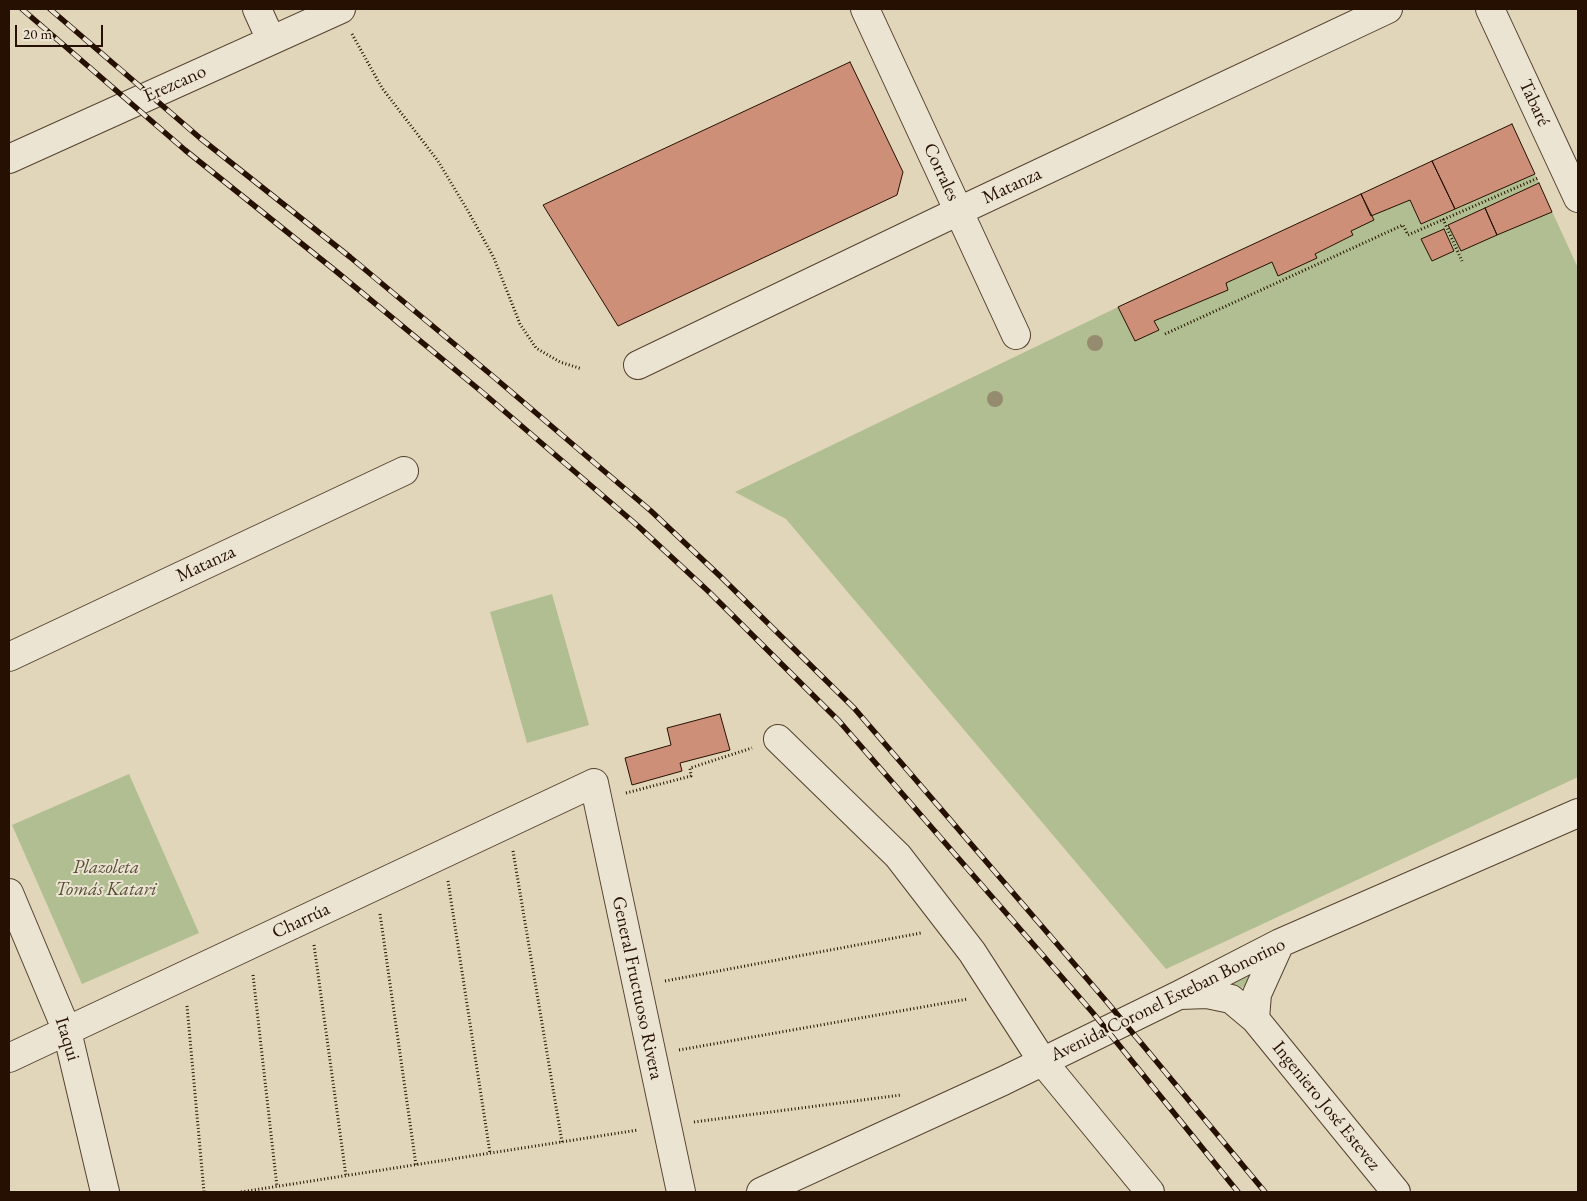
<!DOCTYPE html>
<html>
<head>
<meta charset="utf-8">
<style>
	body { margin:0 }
	#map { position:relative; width:1587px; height:1201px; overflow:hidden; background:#e1d6b9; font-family:"EB Garamond",serif }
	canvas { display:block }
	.frame { position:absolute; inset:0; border:10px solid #251001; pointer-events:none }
	.scale { position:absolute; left:15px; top:25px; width:88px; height:22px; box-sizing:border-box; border:2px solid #251001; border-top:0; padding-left:6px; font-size:15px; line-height:18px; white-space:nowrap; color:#251001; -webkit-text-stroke:4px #ece4d2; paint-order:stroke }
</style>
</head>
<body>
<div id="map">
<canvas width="1587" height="1201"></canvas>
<div class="frame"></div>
<div class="scale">20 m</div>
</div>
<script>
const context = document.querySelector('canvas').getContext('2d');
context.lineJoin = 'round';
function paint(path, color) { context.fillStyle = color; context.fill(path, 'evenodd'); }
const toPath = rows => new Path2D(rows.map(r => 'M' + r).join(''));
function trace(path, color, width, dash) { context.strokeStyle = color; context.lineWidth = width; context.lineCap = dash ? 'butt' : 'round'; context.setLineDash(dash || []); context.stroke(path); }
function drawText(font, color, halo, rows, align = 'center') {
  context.font = font + ' "EB Garamond",serif'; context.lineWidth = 4; context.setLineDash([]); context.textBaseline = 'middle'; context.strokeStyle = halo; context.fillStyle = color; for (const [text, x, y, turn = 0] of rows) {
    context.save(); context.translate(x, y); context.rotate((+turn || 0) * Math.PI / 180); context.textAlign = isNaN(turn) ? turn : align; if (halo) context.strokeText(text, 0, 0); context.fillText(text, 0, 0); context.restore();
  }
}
const green = toPath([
	[1512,124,1578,268,1578,777,1166,969,786,519,735,492,1118,307],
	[552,594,589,725,527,743,490,612],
	[129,774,199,933,82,984,12,825],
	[1258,963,1254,981,1239,989,1231,985,1219,984]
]);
const building = toPath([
	[850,62,903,172,897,195,618,326,543,205,850,62],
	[1512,124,1535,174,1455,209,1432,161,1512,124],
	[1432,161,1455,209,1421,224,1410,200,1371,216,1361,194,1432,161],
	[1539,183,1552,212,1497,235,1485,208,1539,183],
	[1361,194,1374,220,1351,231,1353,235,1315,254,1317,258,1278,276,1272,262,1226,283,1228,290,1154,321,1159,330,1135,341,1118,307,1361,194],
	[1485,208,1497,235,1461,251,1448,225,1485,208],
	[1444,229,1454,251,1432,261,1421,239,1444,229],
	[720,714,730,750,680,763,682,771,632,785,625,758,671,745,667,728,720,714]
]);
const path = toPath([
	[352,34,382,88,438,161,468,211,494,258,520,324,536,348,560,362,582,369],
	[1443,219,1462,261],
	[1165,334,1403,225,1408,235,1538,178],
	[626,793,691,776,690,768,752,748],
	[513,851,562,1142],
	[448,881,490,1153],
	[380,914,416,1165],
	[314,945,346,1176],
	[253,975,277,1187],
	[665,981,921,933],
	[187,1006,204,1192],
	[679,1050,968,999],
	[694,1122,901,1095],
	[241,1192,638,1130]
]);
const minor = toPath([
	[257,9,271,40],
	[865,9,1016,335],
	[1490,9,1578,198],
	[9,159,341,9],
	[638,365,959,211,1388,9],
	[9,657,404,471],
	[778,739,898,856,972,952,1043,1062,1150,1192],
	[9,893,67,1031,105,1192],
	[1180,995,1207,994,1231,999,1255,1019,1396,1192],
	[1255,1019,1257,994,1280,943],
	[9,1058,594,783,681,1192],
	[761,1192,1003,1081,1179,995,1280,943,1578,813]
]);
const rail = toPath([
	[22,9,185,150,337,272,482,392,638,526,708,591,839,721,1093,1013,1238,1192],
	[50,9,200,138,350,257,495,378,651,511,721,577,854,708,1107,1002,1265,1192]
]);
const trees = [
	[1095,343],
	[995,399]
];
const streetNames = [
	["Erezcano",175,84,-24],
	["Tabaré",1534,103,65],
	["Corrales",941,172,65],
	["Matanza",1012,186,-25],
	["Matanza",206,564,-25],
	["Charrúa",301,921,-25],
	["General Fructuoso Rivera",637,988,78],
	["Avenida Coronel Esteban Bonorino",1168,1000,-26],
	["Itaqui",67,1039,73],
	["Ingeniero José Estevez",1326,1106,51]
];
const parkNames = [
	["Plazoleta",106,868],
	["Tomás Katari",106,890]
];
paint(green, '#b1be91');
paint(building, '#ce8f79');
trace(building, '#251001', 1);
trace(minor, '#54422f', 30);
trace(path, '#251001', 3, [1, 2.5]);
trace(minor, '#ece4d2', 28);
trace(rail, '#251001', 5.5);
trace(rail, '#ece4d2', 4, [11]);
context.fillStyle = '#958b6f';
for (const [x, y] of trees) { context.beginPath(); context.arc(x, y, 8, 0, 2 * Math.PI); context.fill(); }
drawText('19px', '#251001', '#ece4d2', streetNames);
drawText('italic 19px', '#564d33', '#ece4d2', parkNames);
</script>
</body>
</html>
